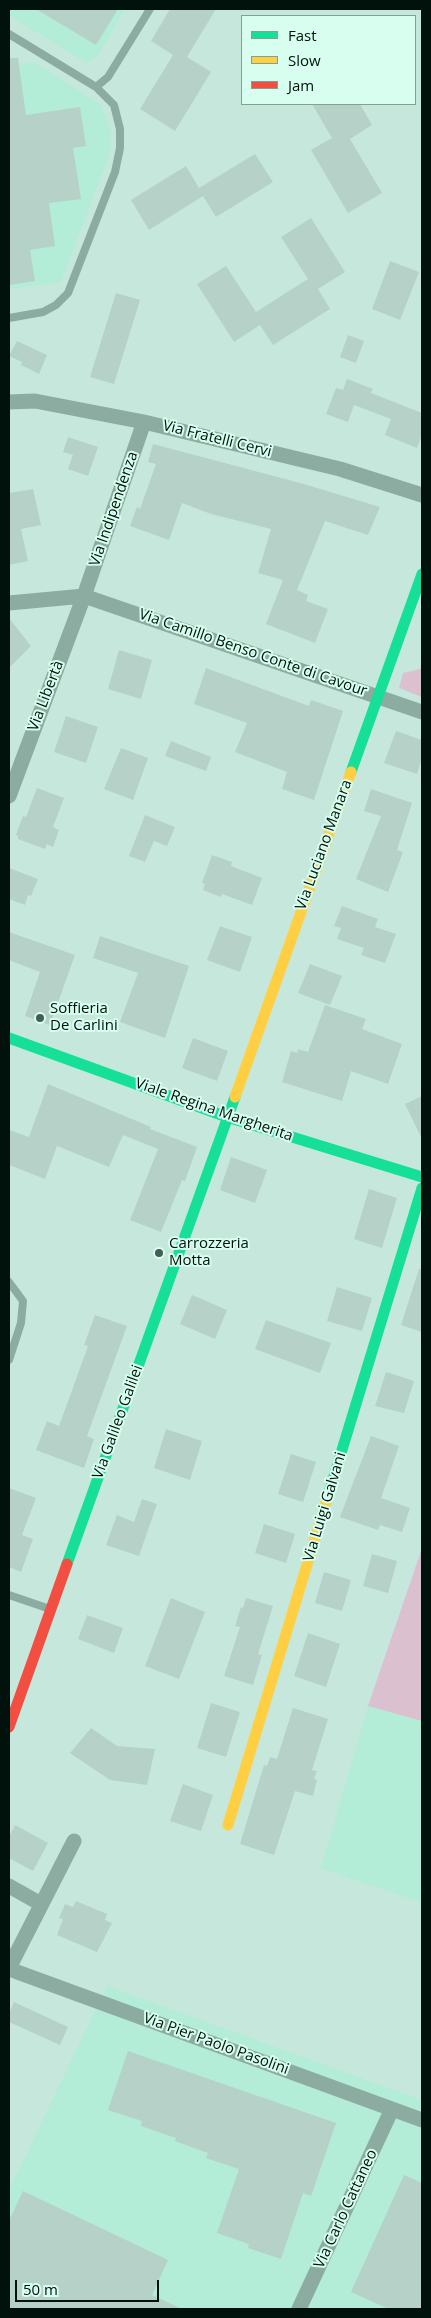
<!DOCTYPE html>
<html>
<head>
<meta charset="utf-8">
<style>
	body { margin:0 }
	#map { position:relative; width:431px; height:2318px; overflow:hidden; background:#c6e8dc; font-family:"Open Sans",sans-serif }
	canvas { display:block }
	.frame { position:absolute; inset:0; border:10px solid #00120b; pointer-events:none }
	.legend { position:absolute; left:241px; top:15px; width:175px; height:90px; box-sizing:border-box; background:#d8feef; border:1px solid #82a094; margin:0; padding:6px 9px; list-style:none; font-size:15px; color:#00120b }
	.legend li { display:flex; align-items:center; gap:10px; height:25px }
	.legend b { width:25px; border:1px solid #82a094 }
	.scale { position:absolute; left:15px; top:2280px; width:144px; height:22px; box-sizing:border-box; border:2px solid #00120b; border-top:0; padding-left:6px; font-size:15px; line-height:18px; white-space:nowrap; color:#00120b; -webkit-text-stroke:4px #d8feef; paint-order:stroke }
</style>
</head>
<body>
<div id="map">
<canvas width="431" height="2318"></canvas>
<div class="frame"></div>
<ul class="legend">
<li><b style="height:6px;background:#16e098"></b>Fast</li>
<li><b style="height:6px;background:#ffcf43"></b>Slow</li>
<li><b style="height:6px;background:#f24e42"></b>Jam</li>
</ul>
<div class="scale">50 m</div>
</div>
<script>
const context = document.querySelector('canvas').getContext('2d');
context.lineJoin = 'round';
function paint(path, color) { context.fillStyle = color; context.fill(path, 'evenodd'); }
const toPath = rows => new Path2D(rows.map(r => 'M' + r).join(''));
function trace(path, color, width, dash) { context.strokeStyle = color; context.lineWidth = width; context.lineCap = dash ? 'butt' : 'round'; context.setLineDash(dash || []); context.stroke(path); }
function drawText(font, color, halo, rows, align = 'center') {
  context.font = font + ' "Open Sans",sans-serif'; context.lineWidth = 4; context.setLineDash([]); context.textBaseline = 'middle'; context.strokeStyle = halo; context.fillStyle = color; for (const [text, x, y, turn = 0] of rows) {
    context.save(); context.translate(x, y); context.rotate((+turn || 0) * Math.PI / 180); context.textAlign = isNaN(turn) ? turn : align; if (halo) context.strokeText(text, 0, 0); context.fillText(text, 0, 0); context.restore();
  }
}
const built = toPath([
	[9,9,125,9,97,57,86,63,9,15],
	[34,62,101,105,111,131,110,153,61,282,9,289,9,66],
	[368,1706,422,1721,422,1903,321,1868],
	[107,1986,422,2100,422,2309,9,2309,9,2190]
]);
const green = toPath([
	[422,664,422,697,399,688,403,673,420,669],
	[422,1548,422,1721,368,1706]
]);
const building = toPath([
	[36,9,118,9,96,45],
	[170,9,216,9,187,57,211,72,175,131,140,109,173,55,151,41],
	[9,58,18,58,26,115,80,107,86,146,73,148,81,199,49,203,55,246,30,250,35,281,9,285],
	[312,104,360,104,372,125,350,139,382,193,348,213,311,150,332,138],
	[255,154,273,182,216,217,203,196,149,230,131,200,186,166,199,188],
	[311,218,345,272,318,289,330,309,273,345,260,325,234,342,197,284,226,266,256,312,308,279,281,237],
	[390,261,419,272,400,320,372,309],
	[116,293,140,300,114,384,90,377],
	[348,335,364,341,356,363,340,357],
	[17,341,47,355,39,374,21,365,22,362,9,356],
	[347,379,373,389,371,393,422,413,422,435,417,448,385,435,391,419,354,405,348,422,326,414,336,388,343,390],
	[68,437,98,447,88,476,68,469,73,455,63,452],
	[153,444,304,484,380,507,368,535,325,521,297,590,308,595,306,601,328,609,315,643,266,624,283,580,258,573,271,529,211,514,182,503,169,540,130,526,137,507,140,509,156,464,148,462],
	[33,489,41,525,21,529,28,561,9,565,9,493],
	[9,618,31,646,9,668],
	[119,650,152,660,141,699,108,689],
	[206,668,309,706,311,700,343,711,314,800,282,789,287,772,235,752,247,723,194,704],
	[66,716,98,727,86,763,54,752],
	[396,731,422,740,422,758,417,774,384,763],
	[171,741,211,757,206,771,165,756],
	[121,748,148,758,133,800,104,789],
	[37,788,64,798,53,827,59,830,53,847,47,844,45,849,18,839,18,836,16,835,23,816,26,817],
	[371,789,412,803,397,850,403,852,388,892,356,879,381,816,364,811],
	[145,815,175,827,167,846,154,841,145,862,129,856],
	[212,855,232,862,231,866,262,878,252,905,222,894,221,897,203,890,205,884,202,883],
	[9,868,38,879,31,896,28,895,25,905,9,899],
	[342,906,378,919,375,927,396,934,385,963,361,955,364,948,337,939,341,928,334,926],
	[220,926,252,937,240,972,207,960],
	[9,932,75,955,50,1025,25,1016,40,972,9,960],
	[100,936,189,966,165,1038,120,1022,138,973,93,958],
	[310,964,342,976,330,1005,298,993],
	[325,1005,366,1019,362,1029,402,1044,388,1084,351,1071,342,1101,282,1082,291,1051,297,1053,298,1049,308,1052],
	[193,1038,228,1051,217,1081,182,1068],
	[48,1084,151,1127,150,1129,197,1147,185,1181,182,1180,161,1232,130,1220,158,1149,123,1135,109,1167,57,1146,45,1179,9,1165,9,1130,29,1137],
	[422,1096,422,1139,405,1104],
	[231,1157,267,1170,255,1203,220,1190],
	[369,1189,397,1198,382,1248,354,1239],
	[419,1269,422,1269,422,1332,401,1325],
	[337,1287,372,1298,362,1331,327,1321],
	[192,1295,227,1310,215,1339,180,1324],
	[95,1315,127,1326,87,1436,94,1439,84,1468,36,1450,47,1421,59,1426,88,1346,84,1345],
	[266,1320,331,1343,320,1373,255,1349],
	[386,1372,414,1381,404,1413,375,1406],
	[166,1429,202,1441,190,1480,154,1468],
	[371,1436,399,1446,381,1498,410,1508,402,1532,380,1525,378,1530,340,1517],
	[291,1454,316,1462,303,1502,278,1494],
	[9,1488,36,1498,22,1535,33,1539,21,1572,9,1567],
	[142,1499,157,1504,139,1556,106,1545,117,1515,134,1522],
	[264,1524,295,1534,286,1563,255,1553],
	[372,1554,397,1561,388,1593,363,1586],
	[324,1572,351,1580,342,1611,315,1603],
	[171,1598,205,1612,179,1679,145,1666],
	[246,1598,273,1606,258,1654,262,1655,253,1685,224,1676,240,1627,235,1626,241,1607,243,1608],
	[87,1615,123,1628,114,1653,78,1639],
	[308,1633,340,1644,326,1687,294,1676],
	[211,1703,240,1712,226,1757,197,1748],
	[293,1708,328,1719,312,1770,317,1771,314,1779,317,1780,313,1796,295,1791,274,1855,240,1844,264,1765,267,1766,270,1757,277,1759],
	[91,1728,117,1746,155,1749,147,1785,110,1780,70,1753],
	[183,1784,213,1795,201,1831,170,1821],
	[15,1825,48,1843,33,1871,9,1858,9,1837],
	[76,1901,107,1914,105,1920,112,1923,97,1952,57,1935,63,1919,59,1918,65,1904,73,1907],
	[14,2002,68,2027,60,2045,9,2022,9,2014],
	[128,2051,336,2123,311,2196,303,2193,281,2259,248,2248,249,2244,217,2233,239,2169,206,2158,208,2153,175,2141,176,2138,141,2126,142,2121,108,2110],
	[404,2175,422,2183,422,2309,389,2309,351,2292],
	[23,2191,168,2260,152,2295,182,2309,9,2309,9,2221]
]);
const lane = toPath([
	[9,34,96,87,114,105,120,129,120,148,115,172,68,293,56,305,43,312,9,318],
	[96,87,108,77,150,9],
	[9,1282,23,1301,21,1323,9,1360],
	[9,1595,50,1609]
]);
const street = toPath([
	[9,402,35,401,144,422,340,469,422,495],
	[9,603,84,596,422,712],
	[9,796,84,596,144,422],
	[9,1886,41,1904],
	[9,1968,74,1841],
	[9,1969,422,2120],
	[299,2309,392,2109]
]);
const fast = toPath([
	[351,772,422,574],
	[9,1038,227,1117,422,1177],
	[327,1499,422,1188],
	[67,1564,235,1097]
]);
const slow = toPath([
	[235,1097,351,772],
	[228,1825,327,1499]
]);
const jam = toPath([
	[9,1727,67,1564]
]);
const markers = [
	[40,1018,5,"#455d54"],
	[159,1253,5,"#455d54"]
];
const streetNames = [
	["Via Fratelli Cervi",217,439,14],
	["Via Indipendenza",114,509,-71],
	["Via Camillo Benso Conte di Cavour",253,653,19],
	["Via Libertà",46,696,-69],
	["Via Luciano Manara",324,845,-70],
	["Viale Regina Margherita",214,1110,19],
	["Via Galileo Galilei",118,1422,-70],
	["Via Luigi Galvani",325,1507,-73],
	["Via Pier Paolo Pasolini",216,2044,20],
	["Via Carlo Cattaneo",346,2209,-65]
];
const poiNames = [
	["Soffieria",50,1009],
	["De Carlini",50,1026],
	["Carrozzeria",169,1244],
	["Motta",169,1261]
];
paint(built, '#b3ecd7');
paint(green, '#dbc0cf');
paint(building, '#b6d1c8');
trace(lane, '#8caca2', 8);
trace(street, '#8caca2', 15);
trace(fast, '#16e098', 11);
trace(slow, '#ffcf43', 11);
trace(jam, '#f24e42', 11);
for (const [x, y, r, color] of markers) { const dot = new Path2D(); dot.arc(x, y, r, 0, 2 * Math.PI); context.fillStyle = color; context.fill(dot); trace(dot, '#d8feef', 2); }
drawText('15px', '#00120b', '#d8feef', streetNames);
drawText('15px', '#00120b', '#d8feef', poiNames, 'left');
</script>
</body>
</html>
